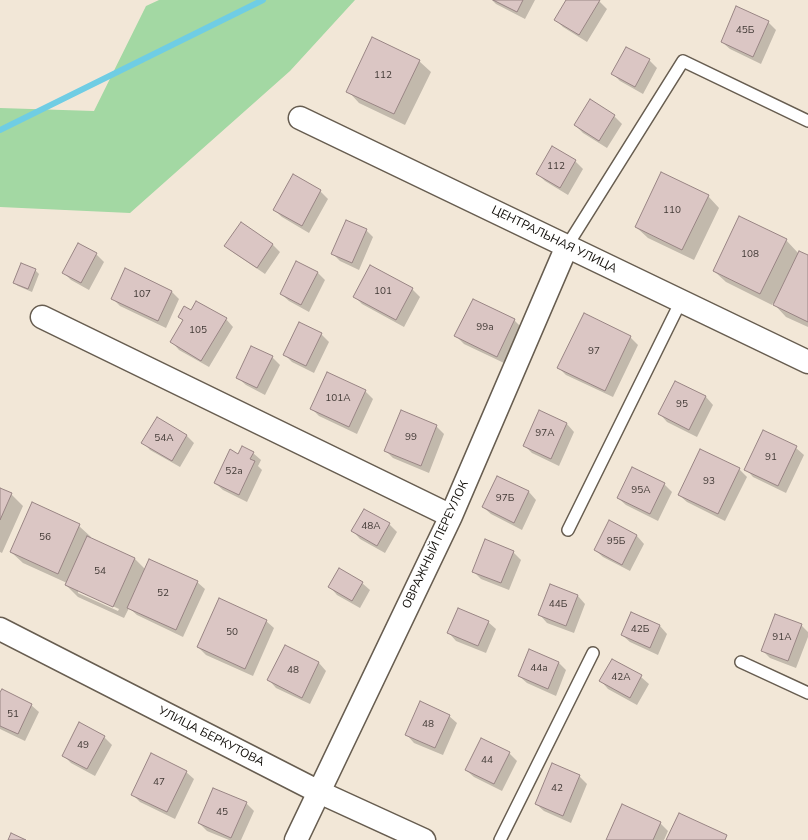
<!DOCTYPE html>
<html>
<head>
<meta charset="utf-8">
<style>
	body { margin:0 }
	canvas { display:block; background:#f2e7d7 }
</style>
</head>
<body>
<canvas width="808" height="840"></canvas>
<script>
const context = document.querySelector('canvas').getContext('2d');
context.lineJoin = 'round';
function paint(path, color) { context.fillStyle = color; context.fill(path, 'evenodd'); }
const toPath = rows => new Path2D(rows.map(r => 'M' + r).join(''));
function trace(path, color, width, dash) { context.strokeStyle = color; context.lineWidth = width; context.lineCap = dash ? 'butt' : 'round'; context.setLineDash(dash || []); context.stroke(path); }
function drawText(font, color, halo, rows, align = 'center') {
  context.font = font + ' "Nunito Sans",sans-serif'; context.lineWidth = 4; context.setLineDash([]); context.textBaseline = 'middle'; context.strokeStyle = halo; context.fillStyle = color; for (const [text, x, y, turn = 0] of rows) {
    context.save(); context.translate(x, y); context.rotate((+turn || 0) * Math.PI / 180); context.textAlign = isNaN(turn) ? turn : align; if (halo) context.strokeText(text, 0, 0); context.fillText(text, 0, 0); context.restore();
  }
}
const green = toPath([
	[159,0,355,0,290,71,130,213,0,207,0,108,94,111,146,6]
]);
const shadow = toPath([
	[492,0,535,0,525,19,496,4],
	[567,0,598,0,607,9,587,42,563,27,556,20],
	[768,22,776,30,761,64,730,49,722,42],
	[649,60,657,68,643,94,620,81,613,74],
	[419,61,431,72,405,125,359,103,348,91],
	[614,116,622,124,607,148,583,133,575,125],
	[552,148,575,161,583,169,568,195,545,181,538,174],
	[293,176,320,191,328,199,309,233,282,217,274,210],
	[708,196,719,208,694,260,648,238,636,227],
	[366,230,373,237,359,270,340,261,333,254],
	[786,240,799,254,808,256,808,327,786,317,773,303,772,305,726,282,714,271],
	[273,245,280,252,265,274,234,253,226,246],
	[96,254,104,262,89,290,71,280,64,273],
	[35,270,39,274,32,292,18,286,14,283],
	[318,273,325,280,309,312,289,301,281,294],
	[412,289,420,297,404,327,362,304,355,297],
	[172,292,179,299,166,328,120,306,112,298],
	[191,311,226,319,233,327,209,367,179,350,172,342],
	[514,320,522,328,504,363,464,344,456,336],
	[321,334,329,342,314,373,292,362,284,354],
	[630,337,638,345,613,397,566,375,559,368],
	[272,357,280,365,265,395,246,385,238,378],
	[676,382,706,397,713,405,697,437,667,422,660,414],
	[365,391,373,399,357,434,319,416,311,408],
	[401,412,436,426,444,434,429,473,393,458,386,451],
	[540,412,567,424,574,432,559,466,532,453,525,446],
	[157,418,187,436,194,443,180,467,150,450,143,442],
	[764,432,796,448,804,455,786,493,753,477,746,469],
	[253,453,261,460,258,466,262,470,247,502,223,490,215,483,239,455],
	[739,469,747,477,725,521,687,502,679,495],
	[498,477,529,492,536,500,522,530,491,514,483,507],
	[664,484,672,492,658,521,626,505,618,498],
	[0,489,11,494,23,506,2,553,0,552],
	[364,510,389,524,397,532,385,553,360,539,353,531],
	[609,522,637,536,644,544,630,571,603,557,595,550],
	[79,526,91,537,90,539,135,559,146,570,197,582,205,589,183,637,137,615,129,608,124,618,78,597,66,585,67,583,23,563,11,552],
	[78,590,119,609,118,611,78,593],
	[513,552,521,560,509,590,481,579,473,571],
	[362,583,370,590,360,608,337,595,330,587],
	[578,596,585,604,574,633,547,623,540,615],
	[631,613,660,626,667,634,658,655,630,642,622,635],
	[776,616,802,626,808,632,808,637,796,668,770,658,763,651],
	[266,621,274,628,253,676,206,655,198,647],
	[488,622,496,629,486,653,456,641,449,633],
	[285,647,319,663,326,671,310,704,276,688,269,680],
	[530,650,559,663,566,670,556,696,527,683,519,676],
	[612,661,641,677,649,684,637,705,608,689,601,681],
	[0,695,31,705,39,712,25,741,0,729],
	[449,716,457,723,443,755,414,743,407,735],
	[104,737,112,745,95,776,71,763,63,755],
	[509,753,517,761,502,791,474,777,466,770],
	[186,772,194,779,175,819,140,802,132,794],
	[579,776,587,784,571,823,544,811,536,804],
	[246,803,254,811,241,840,229,840,207,831,199,823],
	[660,823,668,831,664,840,607,840]
]);
const stream = toPath([
	[0,130,263,0]
]);
const building = toPath([
	[493,0,523,0,517,12,493,0],
	[566,0,600,0,579,35,554,20,566,0],
	[736,6,769,21,753,57,721,42,736,6],
	[372,37,420,60,394,114,346,92,372,37],
	[626,47,650,59,635,87,611,74,626,47],
	[590,99,615,115,599,141,574,125,590,99],
	[552,146,576,160,560,188,536,174,552,146],
	[661,172,709,195,682,250,635,227,661,172],
	[293,174,321,190,302,226,273,210,293,174],
	[739,216,787,239,760,294,713,271,739,216],
	[346,220,367,229,352,263,331,254,346,220],
	[241,222,273,244,257,268,224,246,241,222],
	[78,243,97,253,81,283,62,273,78,243],
	[799,251,808,255,808,322,773,305,799,251],
	[296,261,318,272,301,305,280,294,296,261],
	[21,263,36,269,28,289,13,283,21,263],
	[370,265,413,288,396,320,353,297,370,265],
	[125,268,172,291,158,321,111,299,125,268],
	[473,299,515,319,497,357,454,336,473,299],
	[196,301,227,318,201,361,170,342,183,320,178,317,184,306,191,310,196,301],
	[584,313,631,336,605,391,557,368,584,313],
	[299,322,322,333,306,366,283,355,299,322],
	[251,346,273,356,257,388,236,378,251,346],
	[327,372,366,390,349,427,310,409,327,372],
	[675,381,706,396,689,430,658,414,675,381],
	[401,410,437,425,421,466,384,451,401,410],
	[539,410,567,423,551,459,523,446,539,410],
	[157,417,187,435,172,461,141,443,157,417],
	[763,430,797,446,778,486,744,470,763,430],
	[242,446,254,452,250,459,255,461,239,495,214,483,230,449,238,454,242,446],
	[700,449,740,468,718,514,678,495,700,449],
	[632,467,665,483,650,514,617,498,632,467],
	[497,476,529,491,514,523,482,507,497,476],
	[0,488,12,493,0,520,0,488],
	[32,502,80,524,58,574,10,552,32,502],
	[364,509,390,523,377,546,351,531,364,509],
	[609,520,637,535,622,565,594,550,609,520],
	[87,536,135,558,113,607,65,585,87,536],
	[485,539,514,551,501,583,472,572,485,539],
	[149,559,198,581,176,630,127,608,149,559],
	[339,568,363,582,352,601,328,587,339,568],
	[550,584,578,595,566,626,538,615,550,584],
	[219,598,267,620,245,669,197,647,219,598],
	[458,608,489,621,478,646,447,633,458,608],
	[631,612,660,625,650,648,621,635,631,612],
	[775,614,802,624,788,661,761,651,775,614],
	[285,645,319,662,302,698,267,680,285,645],
	[529,649,559,662,548,689,518,676,529,649],
	[612,659,642,675,630,698,599,681,612,659],
	[2,689,32,704,18,734,0,726,0,692,2,689],
	[420,701,450,715,435,748,405,735,420,701],
	[79,722,105,736,87,769,62,756,79,722],
	[481,738,510,752,494,784,465,770,481,738],
	[151,753,187,771,167,812,131,795,151,753],
	[552,763,580,775,563,816,535,804,552,763],
	[213,788,247,802,231,838,198,823,213,788],
	[622,804,661,822,653,840,606,840,622,804],
	[679,813,727,835,725,840,666,840,679,813],
	[11,833,26,840,8,840,11,833]
]);
const service = toPath([
	[567,246,683,61,808,121],
	[568,530,681,301],
	[741,662,808,693],
	[500,840,593,653]
]);
const minor = toPath([
	[300,118,808,362],
	[42,317,451,516],
	[0,629,319,792,424,840],
	[296,840,451,516,567,246]
]);
const numberNames = [
	["45Б",745,31],
	["112",383,76],
	["112",556,167],
	["110",672,211],
	["108",750,255],
	["101",383,292],
	["107",142,295],
	["99а",485,328],
	["105",198,331],
	["97",594,352],
	["101А",338,399],
	["95",682,405],
	["97А",545,434],
	["99",411,438],
	["54А",164,439],
	["91",771,458],
	["52а",234,472],
	["93",709,482],
	["95А",641,491],
	["97Б",505,499],
	["48А",371,527],
	["56",45,538],
	["95Б",616,542],
	["54",100,572],
	["52",163,594],
	["44Б",558,605],
	["42Б",640,630],
	["50",232,633],
	["91А",782,638],
	["44а",539,669],
	["48",293,671],
	["42А",621,678],
	["51",13,715],
	["48",428,725],
	["49",83,746],
	["44",487,761],
	["47",159,783],
	["42",557,789],
	["45",222,813]
];
const streetNames = [
	["ЦЕНТРАЛЬНАЯ УЛИЦА",554,240,26],
	["ОВРАЖНЫЙ ПЕРЕУЛОК",436,545,-65],
	["УЛИЦА БЕРКУТОВА",211,737,27]
];
paint(green, '#a3d8a3');
paint(shadow, '#0003');
trace(stream, '#6fcde4', 6);
paint(building, '#dbc6c4');
trace(building, '#998584', 1);
trace(service, '#675d50', 14);
trace(minor, '#675d50', 25);
trace(service, '#fff', 11);
trace(minor, '#fff', 22);
drawText('10px', '#423a36', null, numberNames);
drawText('12px', '#0f0c07', '#fff', streetNames);
</script>
</body>
</html>
